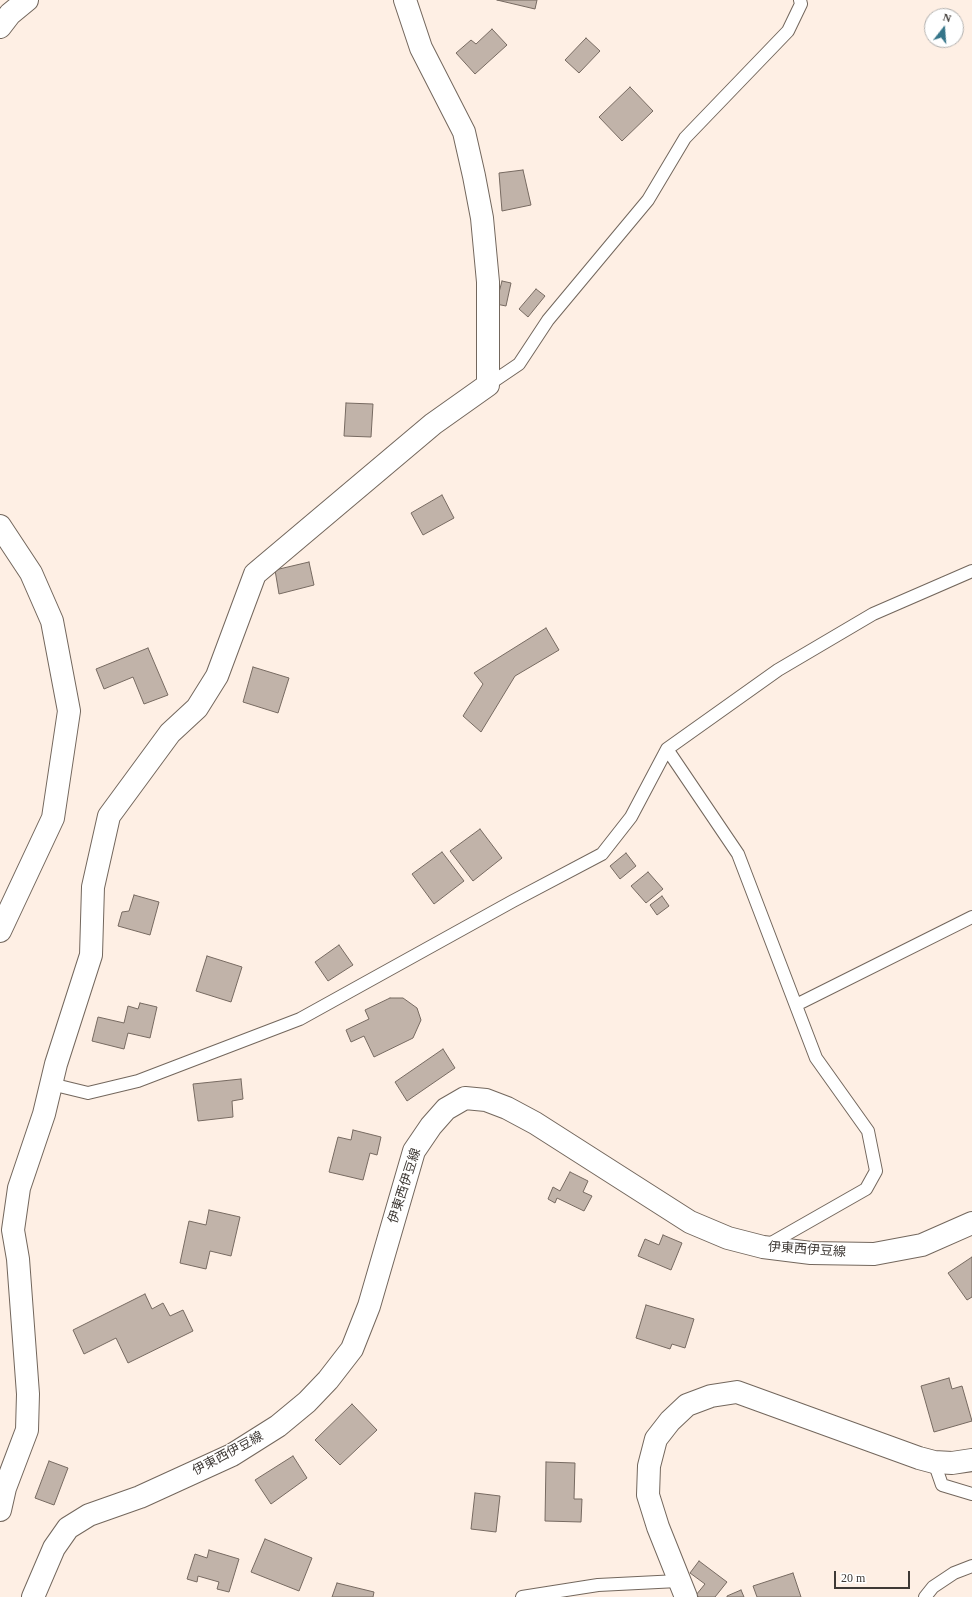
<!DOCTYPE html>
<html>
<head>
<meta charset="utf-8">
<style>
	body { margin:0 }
	#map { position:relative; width:972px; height:1597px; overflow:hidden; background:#feefe4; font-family:"Times New Roman",serif }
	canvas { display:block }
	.north { position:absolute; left:924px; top:8px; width:40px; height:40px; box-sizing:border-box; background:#fff; border:1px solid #b2b0ae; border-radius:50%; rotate:17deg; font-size:11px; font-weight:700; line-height:16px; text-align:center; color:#3e3935 }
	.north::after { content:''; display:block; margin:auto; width:14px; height:18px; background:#357589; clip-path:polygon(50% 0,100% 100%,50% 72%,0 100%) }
	.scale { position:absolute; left:834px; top:1571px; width:76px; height:18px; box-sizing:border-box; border:2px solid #3e3935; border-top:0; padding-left:5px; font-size:12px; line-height:14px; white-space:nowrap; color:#3e3935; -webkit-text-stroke:3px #fff; paint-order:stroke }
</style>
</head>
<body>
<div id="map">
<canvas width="972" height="1597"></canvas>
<div class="north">N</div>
<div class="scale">20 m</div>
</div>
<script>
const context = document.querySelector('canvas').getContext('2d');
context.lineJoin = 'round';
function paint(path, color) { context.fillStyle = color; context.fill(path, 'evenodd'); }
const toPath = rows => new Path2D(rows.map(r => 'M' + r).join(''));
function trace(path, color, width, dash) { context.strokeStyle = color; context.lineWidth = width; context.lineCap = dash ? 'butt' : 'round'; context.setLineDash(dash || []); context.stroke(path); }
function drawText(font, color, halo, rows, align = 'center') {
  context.font = font + ' "Times New Roman","Noto Sans JP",serif'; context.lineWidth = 3; context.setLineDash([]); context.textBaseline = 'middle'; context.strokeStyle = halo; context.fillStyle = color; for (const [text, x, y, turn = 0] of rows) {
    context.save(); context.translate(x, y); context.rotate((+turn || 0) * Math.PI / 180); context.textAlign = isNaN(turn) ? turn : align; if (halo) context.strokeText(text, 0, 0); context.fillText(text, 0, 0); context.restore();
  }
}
const building = toPath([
	[497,0,537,0,535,9,497,0],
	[492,29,507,45,475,74,456,53,471,40,476,44,492,29],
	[586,38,600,51,579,73,565,60,586,38],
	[630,87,653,111,622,141,599,117,630,87],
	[523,170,531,205,502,211,499,173,523,170],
	[502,281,511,283,506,306,496,304,502,281],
	[536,289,545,296,528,317,519,309,536,289],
	[346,403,373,404,371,437,344,436,346,403],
	[442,495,454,518,423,535,411,513,442,495],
	[309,562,314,585,279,594,275,570,309,562],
	[546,628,559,650,515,676,481,732,463,716,483,684,474,673,546,628],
	[148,648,168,695,144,704,133,677,104,689,96,669,148,648],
	[253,667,289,678,278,713,243,702,253,667],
	[480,829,502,858,473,881,450,851,480,829],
	[442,852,464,881,434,904,412,874,442,852],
	[626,853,636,866,620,879,610,866,626,853],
	[648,872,663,889,646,903,631,886,648,872],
	[134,895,159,902,150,935,118,926,122,912,129,911,134,895],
	[662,896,669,906,657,915,650,905,662,896],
	[339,945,353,965,328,981,315,962,339,945],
	[207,956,242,967,231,1002,196,991,207,956],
	[390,998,403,998,417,1008,421,1020,413,1038,374,1057,364,1036,351,1042,346,1030,369,1019,365,1010,390,998],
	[140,1003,157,1007,150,1038,128,1033,124,1049,92,1041,98,1017,124,1023,128,1006,138,1009,140,1003],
	[443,1049,455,1068,407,1101,395,1082,443,1049],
	[241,1079,243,1099,232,1101,233,1117,198,1121,193,1084,241,1079],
	[353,1130,381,1137,377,1155,370,1153,363,1180,329,1172,338,1137,351,1140,353,1130],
	[570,1172,588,1181,583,1192,592,1196,584,1211,557,1198,555,1203,548,1199,553,1187,560,1191,570,1172],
	[209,1210,240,1217,231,1256,210,1251,206,1269,180,1263,189,1221,206,1225,209,1210],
	[663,1235,682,1243,671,1270,638,1256,645,1239,659,1245,663,1235],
	[972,1257,972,1297,967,1300,948,1273,972,1257],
	[145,1294,152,1309,163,1303,170,1316,183,1310,193,1331,128,1363,116,1338,84,1354,73,1330,145,1294],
	[646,1305,694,1319,685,1348,672,1344,670,1349,636,1338,646,1305],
	[949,1378,952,1389,962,1386,972,1421,934,1432,921,1386,949,1378],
	[352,1404,377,1430,340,1465,315,1440,352,1404],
	[293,1456,307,1478,271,1504,255,1480,293,1456],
	[49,1461,68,1468,54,1505,35,1498,49,1461],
	[546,1462,575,1463,574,1499,582,1499,581,1522,545,1521,546,1462],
	[475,1493,500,1496,496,1532,471,1529,475,1493],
	[265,1539,312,1558,299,1591,251,1572,265,1539],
	[209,1550,239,1559,229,1592,217,1589,219,1582,198,1576,197,1582,187,1579,195,1554,207,1558,209,1550],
	[699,1561,727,1582,715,1597,699,1597,696,1595,705,1584,690,1573,699,1561],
	[793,1573,801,1597,757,1597,753,1586,793,1573],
	[337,1583,374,1592,373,1597,332,1597,337,1583],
	[741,1590,744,1597,727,1597,727,1596,741,1590]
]);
const service = toPath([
	[488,385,519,364,548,320,648,200,685,138,788,31,801,4,800,0],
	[667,749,738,854,816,1058,868,1131,876,1171,866,1189,766,1246],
	[796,1005,972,917],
	[51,1084,88,1093,138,1081,300,1019,513,901,602,854,631,817,667,749,778,670,873,614,972,571],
	[934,1462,942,1485,972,1494],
	[522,1597,598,1585,678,1581],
	[925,1597,933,1587,954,1573,972,1566]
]);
const minor = toPath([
	[0,1510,5,1488,27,1430,28,1394,18,1259,13,1230,19,1188,44,1114,56,1064,91,955,93,887,109,816,170,733,197,708,217,676,255,574,433,424,488,385,488,282,482,218,474,176,464,132,421,48,405,0]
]);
const tertiary = toPath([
	[0,27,10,14,27,0],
	[0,526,31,573,52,621,69,711,53,818,0,931]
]);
const primary = toPath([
	[33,1597,54,1548,68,1528,89,1515,140,1497,232,1455,278,1426,307,1402,328,1380,352,1349,369,1306,414,1151,431,1126,446,1109,465,1098,486,1100,507,1108,535,1123,690,1222,728,1238,763,1247,811,1253,874,1254,922,1245,972,1223],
	[686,1597,658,1527,648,1495,649,1466,656,1439,670,1421,687,1405,711,1396,737,1392,919,1458,934,1462,952,1463,972,1460]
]);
const streetNames = [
	["伊東西伊豆線",405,1186,-72],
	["伊東西伊豆線",807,1250,4],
	["伊東西伊豆線",228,1454,-28]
];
paint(building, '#c1b3a9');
trace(building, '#776a61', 1);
trace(service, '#73675d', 14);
trace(minor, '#73675d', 24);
trace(tertiary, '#73675d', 24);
trace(primary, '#73675d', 24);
trace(service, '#fff', 12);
trace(minor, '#fff', 22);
trace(tertiary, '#fff', 22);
trace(primary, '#fff', 22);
drawText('13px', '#3e3935', '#fff', streetNames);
</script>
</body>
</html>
